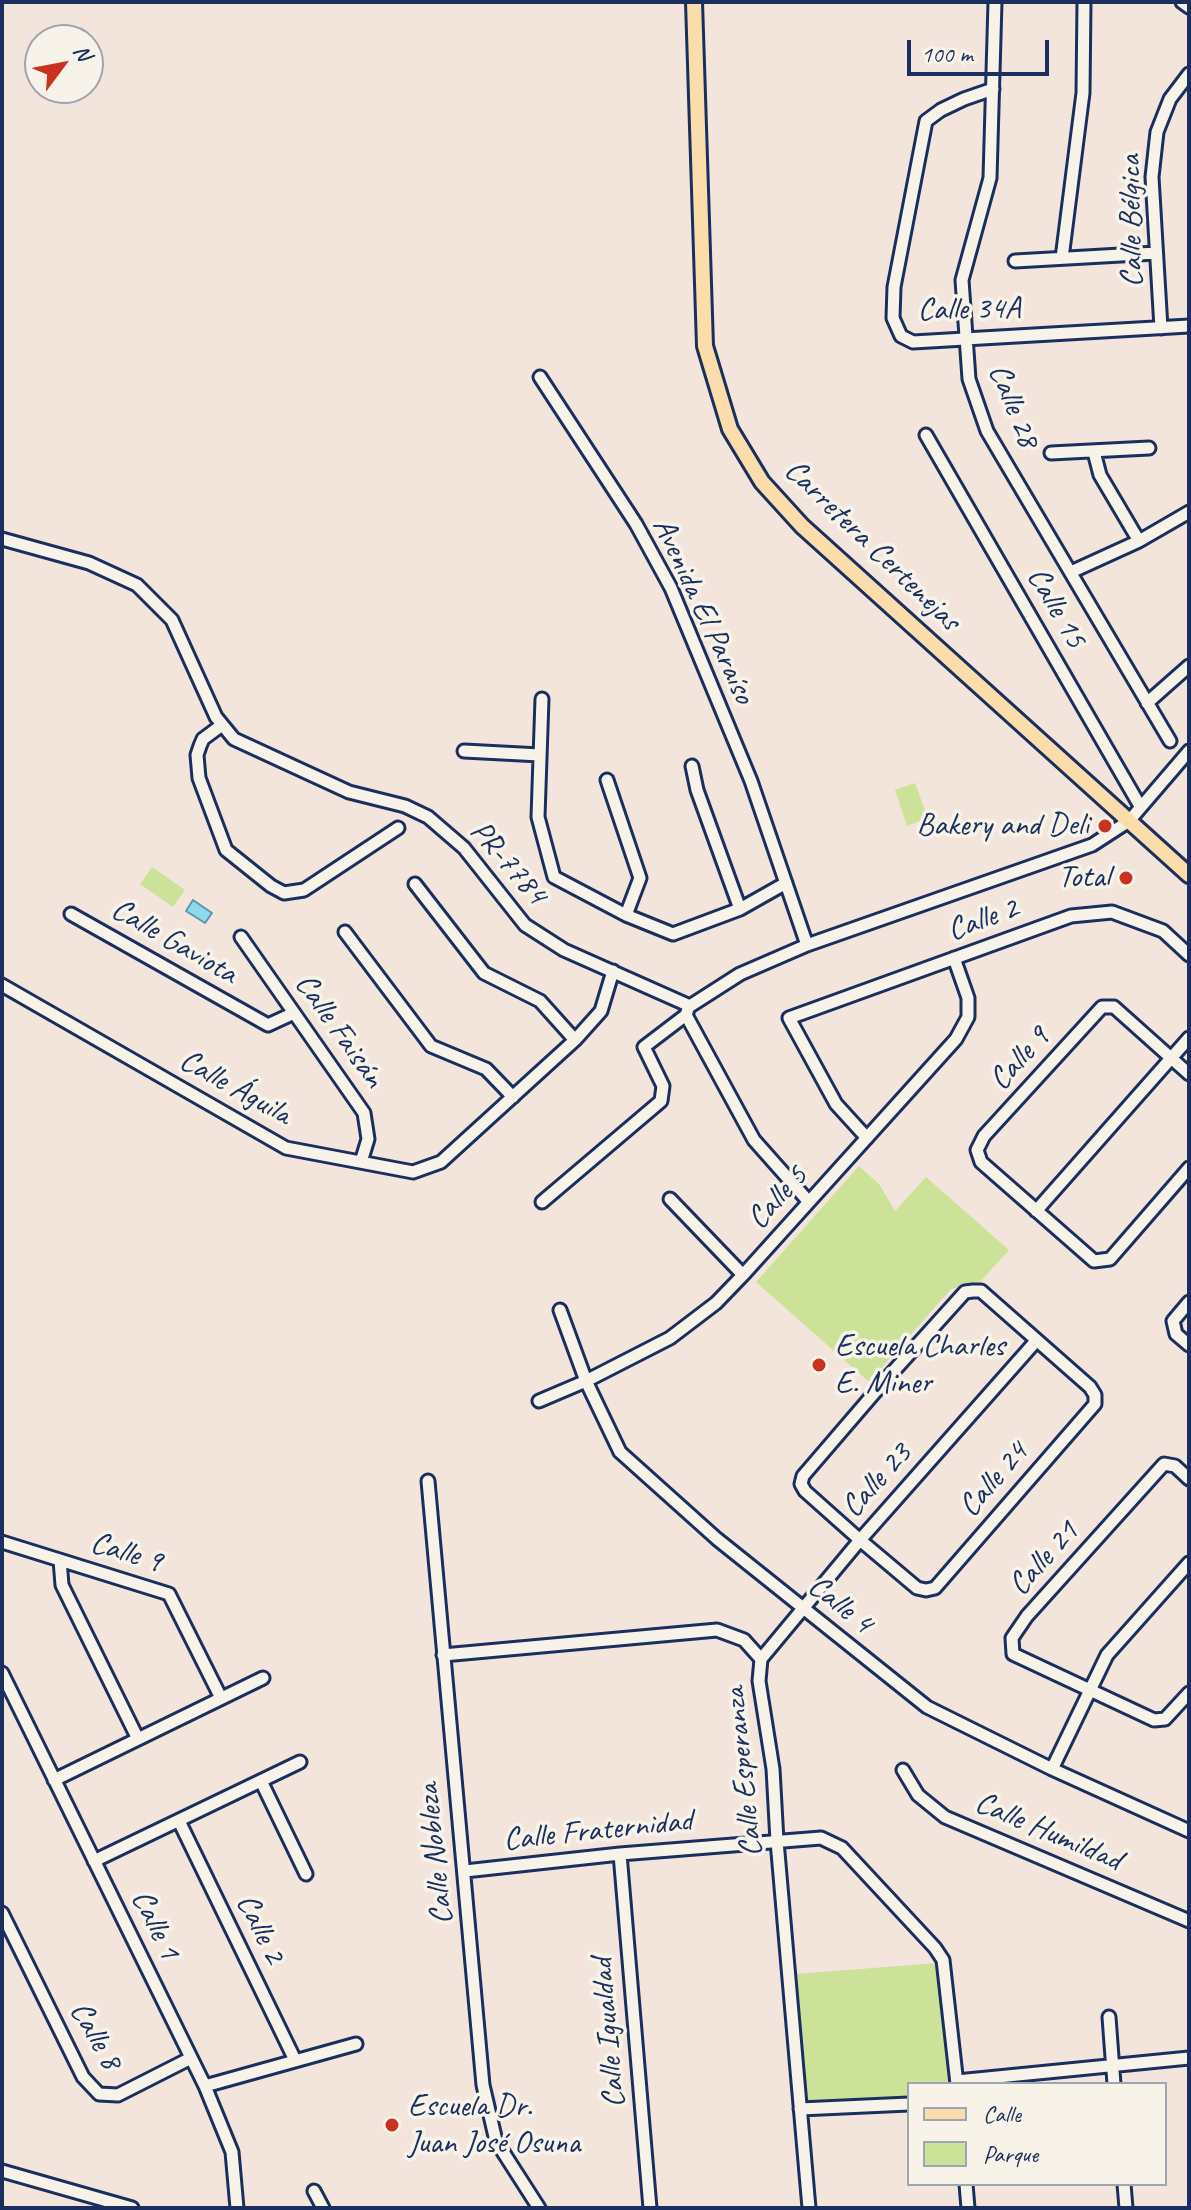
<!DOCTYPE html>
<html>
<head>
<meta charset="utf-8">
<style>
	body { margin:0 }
	#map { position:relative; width:1191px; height:2210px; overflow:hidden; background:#f4e5dc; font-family:Caveat,sans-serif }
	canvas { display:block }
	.frame { position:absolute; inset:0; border:4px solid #1b2f5e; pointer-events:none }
	.legend { position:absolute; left:907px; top:2082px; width:260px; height:104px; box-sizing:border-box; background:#f7f3e8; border:2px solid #9fa5b1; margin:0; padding:10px 14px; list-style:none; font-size:24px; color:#1b2f5e }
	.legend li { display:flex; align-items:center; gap:16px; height:40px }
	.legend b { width:40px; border:2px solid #9fa5b1 }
	.north { position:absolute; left:24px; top:24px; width:80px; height:80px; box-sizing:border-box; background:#f7f3e8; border:2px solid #9fa5b1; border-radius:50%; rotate:58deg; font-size:22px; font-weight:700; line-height:32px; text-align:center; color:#1b2f5e }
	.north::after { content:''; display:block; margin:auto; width:28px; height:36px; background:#c8321e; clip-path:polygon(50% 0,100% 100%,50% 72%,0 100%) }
	.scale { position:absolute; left:907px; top:40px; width:142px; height:36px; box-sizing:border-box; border:4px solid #1b2f5e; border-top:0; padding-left:10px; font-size:24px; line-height:28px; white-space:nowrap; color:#1b2f5e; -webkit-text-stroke:6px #f7f3e8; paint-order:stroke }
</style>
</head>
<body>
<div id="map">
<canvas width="1191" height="2210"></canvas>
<div class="frame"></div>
<ul class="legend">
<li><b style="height:10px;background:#faddab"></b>Calle</li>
<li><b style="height:22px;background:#cbe298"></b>Parque</li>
</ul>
<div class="north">N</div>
<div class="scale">100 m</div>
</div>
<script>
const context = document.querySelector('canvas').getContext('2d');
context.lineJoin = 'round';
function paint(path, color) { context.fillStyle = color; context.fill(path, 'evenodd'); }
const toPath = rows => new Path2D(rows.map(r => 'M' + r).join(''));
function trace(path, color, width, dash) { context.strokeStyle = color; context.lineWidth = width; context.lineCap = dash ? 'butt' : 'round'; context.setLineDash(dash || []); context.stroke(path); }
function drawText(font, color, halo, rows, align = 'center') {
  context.font = font + ' Caveat,sans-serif'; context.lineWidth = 7; context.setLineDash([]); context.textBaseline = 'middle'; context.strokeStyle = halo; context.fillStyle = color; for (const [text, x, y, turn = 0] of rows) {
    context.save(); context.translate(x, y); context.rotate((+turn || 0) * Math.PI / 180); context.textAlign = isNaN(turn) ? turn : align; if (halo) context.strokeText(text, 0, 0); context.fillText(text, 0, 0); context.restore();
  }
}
const green = toPath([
	[915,783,928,818,907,826,895,790],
	[152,867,185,890,173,907,140,884],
	[859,1166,879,1184,895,1211,926,1177,1009,1250,981,1281,951,1289,869,1382,756,1282],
	[938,1963,955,2084,909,2084,909,2100,808,2103,795,1974]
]);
const water = toPath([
	[193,900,212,913,205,923,186,911,193,900]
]);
const minor = toPath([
	[995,2,990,178,962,280,969,379,987,431,1170,741],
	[1182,2,1189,7],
	[993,89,964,99,941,110,926,121,894,287,893,318,901,336,913,342,1189,326],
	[1062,258,1083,93,1084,2],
	[1015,261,1156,253],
	[1161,328,1152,177,1157,132,1170,99,1189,74],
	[540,377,636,524,671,588,751,781,807,945],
	[926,435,1140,806],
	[1094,452,1100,475,1139,541],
	[1051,453,1149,448],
	[2,539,89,563,137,585,172,620,216,717,234,739,349,792,405,806,428,817,464,848,525,925,564,950,690,1006,740,974,807,945,1092,845,1129,821,1189,751],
	[1071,572,1139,541,1189,512],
	[542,699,538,817,554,877,626,915,673,934,740,909,786,883],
	[1147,703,1189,666],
	[222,725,203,739,200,746,197,755,199,778,226,850,271,886,284,893,304,890,398,828],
	[464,751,540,755],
	[692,766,697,790,740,909],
	[607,780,640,878,626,915],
	[415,884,484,973,540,1001,575,1040],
	[71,914,268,1025,294,1013],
	[345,932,431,1046,486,1069,513,1097],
	[241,937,364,1113,368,1139,361,1162],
	[2,985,286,1148,413,1172,441,1162,575,1040,601,1011,613,971],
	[688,1009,686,1015,754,1140,809,1202],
	[1189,1074,1114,1007,1102,1007,984,1136,977,1150,981,1162,1094,1261,1110,1259,1189,1168],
	[867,1138,836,1104,789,1018,1071,916,1112,912,1163,931,1189,955],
	[670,1199,743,1275],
	[542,1202,661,1101,663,1086,644,1047,686,1015],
	[1036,1211,1189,1038],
	[973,1291,981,1291,1090,1387,1095,1395,1095,1404,935,1588,926,1590,917,1588,860,1540,805,1491,801,1484,803,1476,882,1384,965,1292,973,1291],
	[1189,1302,1173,1321,1176,1334,1189,1345],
	[560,1310,586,1381,620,1452,717,1539,927,1707,1052,1769,1189,1831],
	[539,1401,586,1381,670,1338,716,1303,743,1275,956,1039,968,1017,968,998,954,958],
	[1189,1479,1175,1466,1164,1464,1027,1616,1012,1638,1013,1654,1154,1720,1165,1719,1189,1693],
	[428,1481,483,2085,496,2141,539,2208],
	[2,1542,169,1594,221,1698],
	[60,1560,62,1585,138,1739],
	[443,1655,717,1630,744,1640,761,1659,759,1681,773,1769,777,1841,809,2208],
	[761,1659,860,1540,1036,1341],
	[2,1673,205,2086,232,2152,237,2208],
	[1052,1769,1107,1655,1189,1563],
	[903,1770,918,1795,945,1817,1189,1921],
	[54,1780,263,1678],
	[261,1781,306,1874],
	[179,1821,295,2060],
	[620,1854,650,2208],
	[94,1861,300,1762],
	[465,1871,620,1854,821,1838,842,1848,935,1948,943,1960,957,2084],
	[2,1913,83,2077,99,2094,118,2095,191,2058],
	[1109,2017,1114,2084],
	[957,2081,1189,2058],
	[205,2086,356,2044],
	[800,2109,909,2104],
	[2,2171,132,2208],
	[966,2184,968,2208],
	[1124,2184,1126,2208],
	[314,2191,323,2208]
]);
const major = toPath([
	[694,2,705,346,730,429,762,482,802,526,1189,875]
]);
const markers = [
	[1105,826,8,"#c8321e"],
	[1126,878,8,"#c8321e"],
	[819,1365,8,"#c8321e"],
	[392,2125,8,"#c8321e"]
];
const streetNames = [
	["Calle Bélgica",1132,221,-91],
	["Calle 34A",969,310,-1],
	["Calle 28",1013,406,68],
	["Carretera Certenejas",872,546,44],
	["Calle 15",1056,608,60],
	["Avenida El Paraíso",703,611,65],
	["PR-7784",508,863,49],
	["Calle 2",983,920,-20],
	["Calle Gaviota",174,942,30],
	["Calle Faisán",339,1031,55],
	["Calle 9",1020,1059,-48],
	["Calle Águila",235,1088,29],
	["Calle 5",778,1198,-48],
	["Calle 24",994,1480,-49],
	["Calle 23",877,1481,-48],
	["Calle 9",126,1553,17],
	["Calle 21",1044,1559,-48],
	["Calle 4",840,1605,39],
	["Calle Esperanza",744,1772,-96],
	["Calle Fraternidad",598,1831,-6],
	["Calle Humildad",1048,1832,23],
	["Calle Nobleza",436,1854,-96],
	["Calle 1",155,1925,64],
	["Calle 2",260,1929,64],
	["Calle Igualdad",609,2033,-95],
	["Calle 8",95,2036,60]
];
const poiNames = [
	["Bakery and Deli",1089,826],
	["Total",1110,878],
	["Escuela Charles",835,1347,"left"],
	["E. Miner",835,1384,"left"],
	["Escuela Dr.",408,2107,"left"],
	["Juan José Osuna",408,2144,"left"]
];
paint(green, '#cbe298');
paint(water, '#8bdbe8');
trace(water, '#5e96b1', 2);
trace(minor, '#1b2f5e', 17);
trace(major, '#1b2f5e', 20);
trace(minor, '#f7f3e8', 11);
trace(major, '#faddab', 14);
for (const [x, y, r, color] of markers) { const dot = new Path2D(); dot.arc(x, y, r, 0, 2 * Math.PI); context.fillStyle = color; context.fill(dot); trace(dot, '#f7f3e8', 3); }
drawText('32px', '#1b2f5e', '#f7f3e8', streetNames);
drawText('32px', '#1b2f5e', '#f7f3e8', poiNames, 'right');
</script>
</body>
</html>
